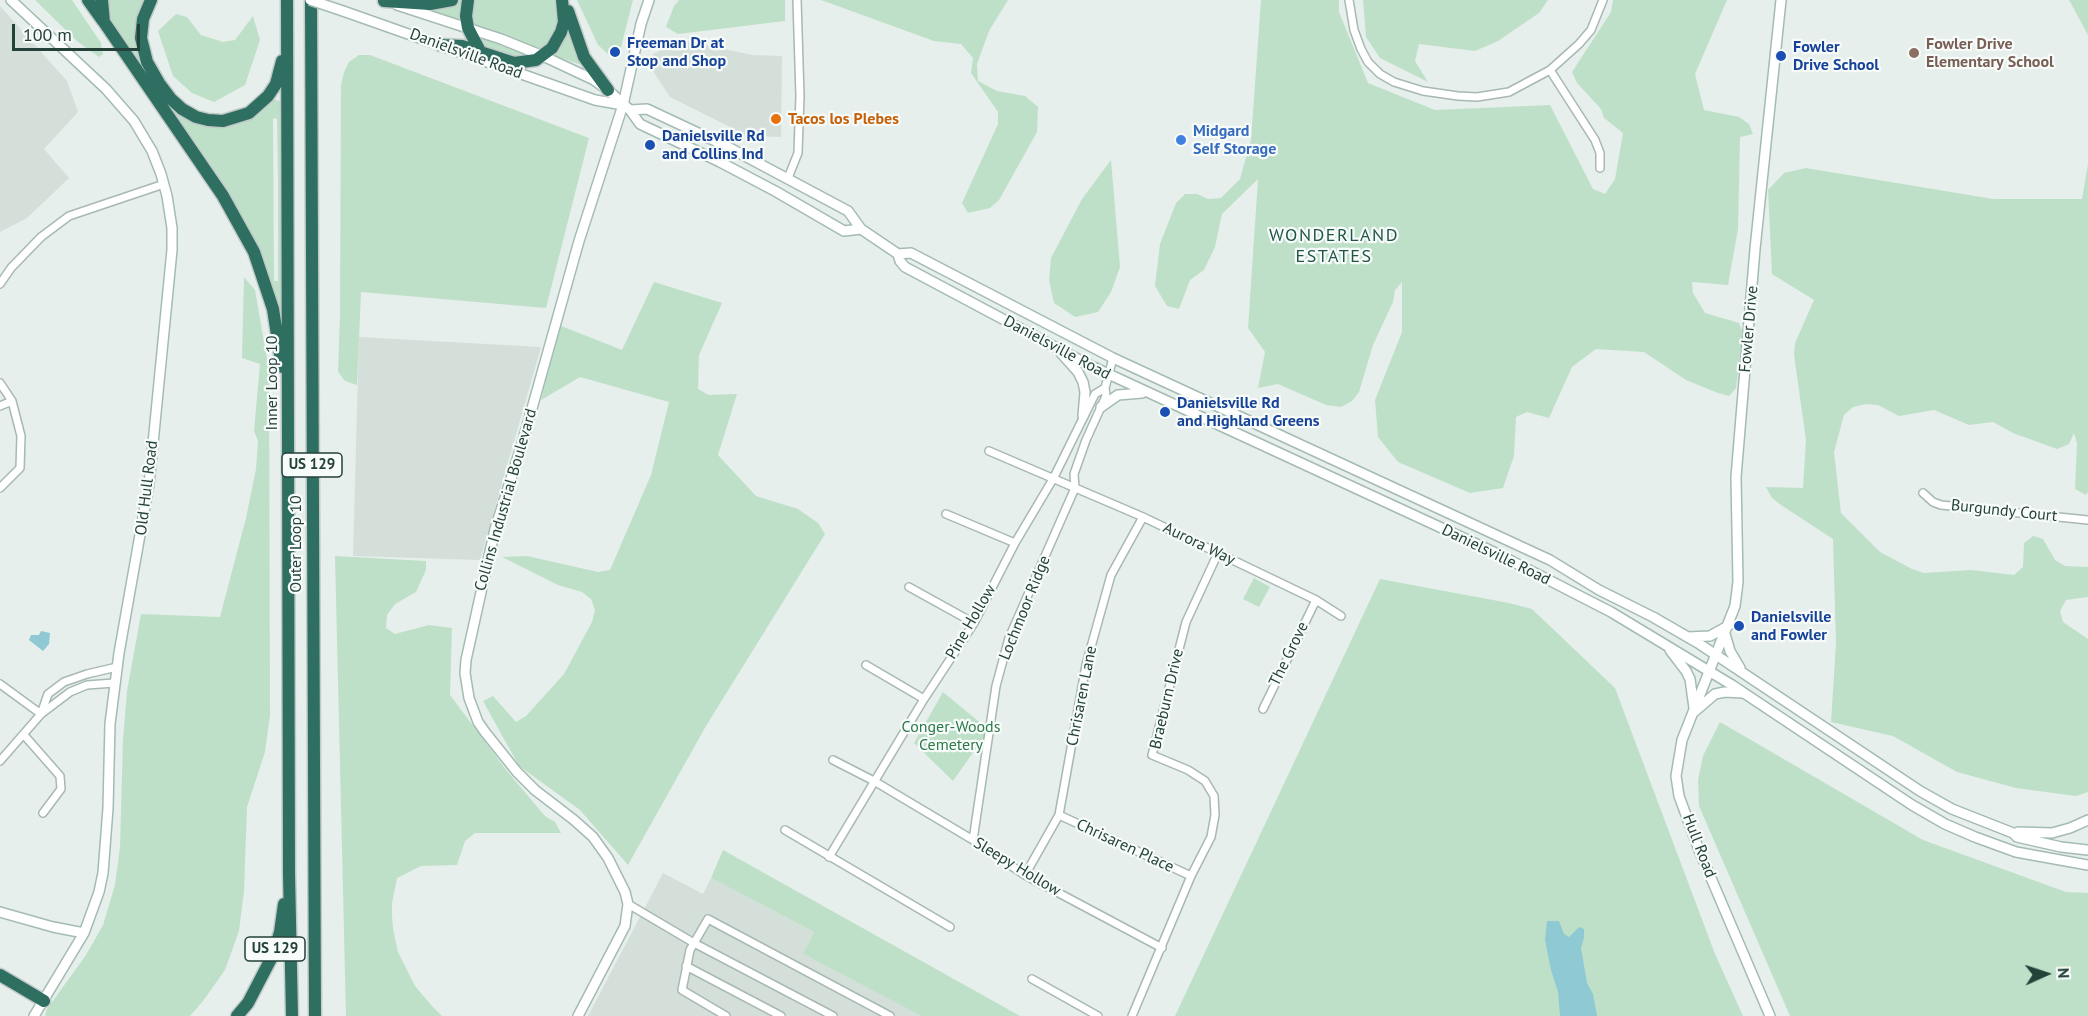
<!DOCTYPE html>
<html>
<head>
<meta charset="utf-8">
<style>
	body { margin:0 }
	#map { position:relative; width:2088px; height:1016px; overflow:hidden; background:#e6efeb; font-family:"PT Sans",sans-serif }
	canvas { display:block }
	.north { position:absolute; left:2016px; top:944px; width:60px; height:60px; -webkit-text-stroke:4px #f7fbf9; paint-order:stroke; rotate:87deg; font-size:16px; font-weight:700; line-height:24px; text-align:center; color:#24423a }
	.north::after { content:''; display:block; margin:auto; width:21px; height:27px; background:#24423a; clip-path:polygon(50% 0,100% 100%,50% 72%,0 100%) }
	.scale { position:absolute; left:12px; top:24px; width:128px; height:27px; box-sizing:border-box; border:3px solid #24423a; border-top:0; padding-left:8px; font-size:18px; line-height:21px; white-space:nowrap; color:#24423a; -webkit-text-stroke:4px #f7fbf9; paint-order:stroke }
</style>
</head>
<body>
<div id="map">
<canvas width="2088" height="1016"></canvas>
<div class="north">N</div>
<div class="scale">100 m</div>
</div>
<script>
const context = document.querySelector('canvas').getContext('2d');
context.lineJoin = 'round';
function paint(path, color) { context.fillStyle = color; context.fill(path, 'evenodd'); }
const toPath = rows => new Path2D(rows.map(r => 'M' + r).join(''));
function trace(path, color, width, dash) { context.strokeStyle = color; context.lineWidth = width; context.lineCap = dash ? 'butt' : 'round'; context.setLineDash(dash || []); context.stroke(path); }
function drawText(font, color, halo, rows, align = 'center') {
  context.font = font + ' "PT Sans",sans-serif'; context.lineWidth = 4.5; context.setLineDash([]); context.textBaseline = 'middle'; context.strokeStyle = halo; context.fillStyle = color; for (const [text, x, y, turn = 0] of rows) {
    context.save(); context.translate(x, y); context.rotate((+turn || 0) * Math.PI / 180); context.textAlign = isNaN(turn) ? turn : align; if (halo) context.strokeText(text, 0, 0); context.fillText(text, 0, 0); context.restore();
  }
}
const built = toPath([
	[0,6,67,81,78,112,44,149,69,178,27,218,0,232],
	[683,40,752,55,782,56,781,137,748,136,670,97,653,71,653,54],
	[359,337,541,347,480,560,353,556],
	[663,873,703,894,711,878,814,932,803,954,921,1016,588,1016]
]);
const green = toPath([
	[35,0,72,0,101,43,103,54,99,57,78,42],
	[105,0,144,0,136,23,135,40,140,58,200,122,259,112,272,99,280,101,282,314,278,315,264,268,109,19],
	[273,118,277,119,278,181,278,281,274,281],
	[460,0,463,0,463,21,419,7,449,4],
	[472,0,558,0,560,26,543,51,472,24],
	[577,0,633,0,620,51,613,59,598,45],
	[679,0,785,0,785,21,678,34,666,27,674,6],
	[821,0,1008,0,989,31,977,64,978,81,997,91,1025,96,1038,107,1037,132,999,200,990,208,968,213,962,203,998,124,998,112,971,73,973,58,961,44,934,41],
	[1261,0,1339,0,1339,12,1368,83,1435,110,1550,105,1593,189,1605,194,1615,179,1623,133,1604,118,1601,109,1577,83,1572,72,1611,12,1613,0,1727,0,1695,74,1704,110,1739,117,1749,124,1753,134,1740,137,1738,229,1728,285,1692,282,1693,293,1705,313,1739,323,1743,333,1736,388,1729,396,1718,393,1686,380,1644,352,1596,349,1572,367,1549,418,1527,412,1516,417,1514,456,1503,488,1470,493,1398,462,1378,437,1375,400,1402,332,1402,282,1395,290,1393,302,1373,345,1359,392,1352,401,1341,407,1326,405,1278,384,1258,388,1265,352,1248,328,1258,179,1222,214,1215,247,1204,270,1190,280,1179,309,1167,306,1155,286,1160,244,1176,203,1185,194,1197,194,1208,199,1221,198,1240,179,1251,140],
	[1363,0,1548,0,1539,13,1498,41,1475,51,1419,44,1415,61,1428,82,1380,58,1366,37],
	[2069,0,2088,0,2088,35],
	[176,14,187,17,201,35,223,42,235,40,253,16,260,40,245,85,214,102,192,93,173,76,158,31],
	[567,23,584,66,552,55],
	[479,37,527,55,528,56,513,59,488,50],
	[359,55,370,55,589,138,546,308,361,292,357,385,345,381,338,372,340,315,341,85,344,72,349,62],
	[1111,160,1120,267,1111,292,1098,312,1075,317,1054,303,1049,280,1051,258,1082,199],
	[2088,164,2088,492,2086,495,2075,489,2077,443,2074,433,2069,444,2057,449,2013,433,1993,422,1969,425,1934,410,1899,416,1878,405,1866,404,1853,407,1844,415,1834,452,1841,513,1880,552,1912,569,1924,573,1971,570,2014,575,2023,567,2024,543,2033,536,2043,539,2055,560,2065,566,2088,567,2088,597,2066,600,2060,611,2063,622,2088,639,2088,792,2076,796,2016,788,1957,772,1893,736,1831,722,1836,643,1833,539,1781,505,1772,498,1766,487,1803,488,1806,440,1794,355,1795,343,1814,300,1772,274,1768,190,1784,173,1806,168,1993,199,2082,199],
	[244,277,255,290,269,371,270,715,265,752,247,807,244,891,239,931,225,970,203,1001,190,1016,45,1016,47,1009,86,955,103,925,115,885,120,847,123,740,127,691,141,614,220,617,246,518,256,469,258,441,254,431,260,364,242,358],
	[654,282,722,303,699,355,698,389,709,395,737,394,718,455,756,496,798,509,818,523,825,534,706,726,628,865,580,810,519,766,483,701,493,696,516,722,526,716,564,674,592,622,595,610,591,599,582,592,558,585,502,557,527,556,598,572,610,570,651,475,669,402,580,377,541,400,559,325,622,350],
	[335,556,426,561,426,570,416,592,395,604,387,615,386,628,395,634,429,625,452,628,450,695,507,771,545,816,555,822,561,833,475,833,465,841,457,865,421,866,397,878,392,903,392,916,393,929,398,952,415,986,431,1005,442,1016,346,1016],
	[1254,578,1270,587,1259,607,1243,599],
	[1380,579,1509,603,1532,609,1615,688,1715,954,1743,1016,1175,1016],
	[943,692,989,730,953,781,914,743],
	[1720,722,1923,840,2066,892,2088,893,2088,1016,1790,1016,1699,806,1698,780,1703,756],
	[723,850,1020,1016,921,1016,803,954,814,932,711,878]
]);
const water = toPath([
	[41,631,50,633,49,644,43,651,29,640,31,635,39,635],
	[1547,921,1559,921,1564,934,1569,937,1579,927,1584,929,1584,938,1581,948,1587,983,1593,994,1597,1016,1560,1016,1558,992,1551,970,1545,940]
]);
const street = toPath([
	[1349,0,1354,30,1361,49,1368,62,1380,74,1394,82,1423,91,1458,96,1477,97,1509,92,1550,70,1579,44,1591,30,1603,0],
	[1550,70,1595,140,1600,153,1600,168],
	[788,178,798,153,800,96,797,0],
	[0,284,11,268,41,237,69,216,164,184],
	[0,383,12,401,21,436,20,468,0,488],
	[0,406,12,401],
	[989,451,1143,517,1316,600,1341,616],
	[1923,493,1933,502,1941,505,2088,520],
	[946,514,1015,543],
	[909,587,974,623],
	[866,665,924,699],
	[0,684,41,714],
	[1263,709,1316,600],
	[41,714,48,694,64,682,87,674,117,667],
	[24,735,60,776,61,789,43,813],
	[833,760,874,781,973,840,1025,875,1162,948],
	[0,761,41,714,70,692,87,685,114,683],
	[1059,815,1191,876],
	[785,830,950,927],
	[973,840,996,686,1009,638,1075,488,1074,474,1086,440,1106,396,1105,388,1113,358],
	[829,857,924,699,974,623,1015,543,1053,479,1095,394,1105,388],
	[1025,875,1059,815,1086,665,1111,575,1143,517],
	[628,904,694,943,833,1016],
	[686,966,781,1016],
	[1032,979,1098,1016],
	[726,1016,682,990,690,950,708,919,890,1016],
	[1132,1016,1191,876,1211,837,1215,815,1214,796,1205,781,1188,770,1152,755,1186,622,1218,553]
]);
const secondary = toPath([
	[11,0,106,89,134,121,152,151,161,174,167,196,172,228,172,250,149,484,119,653,110,724,108,808,103,873,99,892,84,933,34,1016],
	[397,5,501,39,543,56,594,80,608,90,630,110,640,124,720,162,775,191,844,231,861,229],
	[343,11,595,100,623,105],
	[630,110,647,109,728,147,848,211,861,229,898,254,900,261,905,267,1089,365,1498,554,1611,612,1732,685,1912,805,1945,824,1975,837,2016,852,2088,865],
	[898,254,911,253,1113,358,1550,560,1599,590,1653,617,1698,643,1920,791,1952,809,2013,833,2017,837,2061,847,2088,850],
	[1061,353,1078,372,1083,382,1085,392,1083,416],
	[1101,407,1118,395,1142,393],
	[1725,634,1730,651,1740,668],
	[1688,637,1710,636,1728,626],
	[1670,650,1686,671,1690,679,1694,708],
	[1694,712,1715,694,1725,692,1742,693],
	[2018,832,2052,833,2070,828,2088,820],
	[0,912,53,927,84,933],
	[578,1016,625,926,628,904,625,892,608,858,593,837,574,820,535,790,517,772,485,732,478,722,469,698,465,673,466,660,495,529,522,444,579,241,623,105,641,24,649,0],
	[1770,1016,1699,850,1679,796,1676,776,1682,740,1735,606,1738,582,1736,477,1755,249,1781,0]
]);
const highway = toPath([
	[88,0,103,21],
	[102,0,104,22,223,196,254,252,273,309,282,367],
	[151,0,143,19,141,38,147,62,159,83,171,99,182,109,196,117,208,120,223,121,249,113,268,96,276,84,282,61],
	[287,0,289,873,292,1016],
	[311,0,315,1016],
	[468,0,466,16,468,28,482,55],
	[384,1,430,4,452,0],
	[568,11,584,57,608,90],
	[440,45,462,46,514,63,536,60,552,48,561,32,564,22,562,0],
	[0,975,44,1001],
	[237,1016,248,1003,274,953,280,932,284,904]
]);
const secondaryBridge = toPath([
	[310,0,343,11]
]);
const markers = [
	[615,52,6,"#1a4fb4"],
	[1914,53,6,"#8d6e63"],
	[1781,56,6,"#1a4fb4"],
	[776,119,6,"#e8710a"],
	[1181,140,6,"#3f7fe0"],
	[650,145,6,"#1a4fb4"],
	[1165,412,6,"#1a4fb4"],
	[1739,626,6,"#1a4fb4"]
];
const shields = [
	[312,465,60],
	[275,949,60]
];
const shieldNames = [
	["US 129",312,465],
	["US 129",275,949]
];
const transitNames = [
	["Freeman Dr at",627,43],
	["Stop and Shop",627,61],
	["Fowler",1793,47],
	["Drive School",1793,65],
	["Danielsville Rd",662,136],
	["and Collins Ind",662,154],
	["Danielsville Rd",1177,403],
	["and Highland Greens",1177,421],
	["Danielsville",1751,617],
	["and Fowler",1751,635]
];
const educationNames = [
	["Fowler Drive",1926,44],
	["Elementary School",1926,62]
];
const streetNames = [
	["Danielsville Road",466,54,20],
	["Fowler Drive",1749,329,-85],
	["Danielsville Road",1057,348,28],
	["Inner Loop 10",272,383,-90],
	["Old Hull Road",147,488,-83],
	["Collins Industrial Boulevard",506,500,-74],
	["Burgundy Court",2004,511,6],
	["Outer Loop 10",296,544,-90],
	["Aurora Way",1199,544,26],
	["Danielsville Road",1496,555,26],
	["Lochmoor Ridge",1025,608,-68],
	["Pine Hollow",971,622,-60],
	["The Grove",1289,654,-64],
	["Chrisaren Lane",1082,696,-79],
	["Braeburn Drive",1167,699,-77],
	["Chrisaren Place",1125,846,25],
	["Hull Road",1699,846,69],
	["Sleepy Hollow",1017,867,31]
];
const foodNames = [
	["Tacos los Plebes",788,119]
];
const shopNames = [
	["Midgard",1193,131],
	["Self Storage",1193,149]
];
const parkNames = [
	["Conger-Woods",951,727],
	["Cemetery",951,745]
];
const neighbourhoodNames = [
	["WONDERLAND",1334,236],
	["ESTATES",1334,257]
];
paint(built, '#d4dfda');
paint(green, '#bfe0c8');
paint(water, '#8ec9d4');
trace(street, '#a8b8b2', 10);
trace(secondary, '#a4bbb3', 12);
trace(highway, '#c2cac8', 15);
trace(street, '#fff', 7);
trace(secondary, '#fff', 9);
trace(highway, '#2f6f62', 12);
trace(secondaryBridge, '#a4bbb3', 12, []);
trace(secondaryBridge, '#fff', 9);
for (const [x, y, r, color] of markers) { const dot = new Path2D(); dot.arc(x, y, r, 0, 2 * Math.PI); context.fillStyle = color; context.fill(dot); trace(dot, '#f7fbf9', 2); }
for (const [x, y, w] of shields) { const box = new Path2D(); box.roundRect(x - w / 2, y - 12, w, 24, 4.5); context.fillStyle = '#f7fbf9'; context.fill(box); trace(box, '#24423a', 1.5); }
drawText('bold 15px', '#24423a', null, shieldNames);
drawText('bold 16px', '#164399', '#f7fbf9', transitNames, 'left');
drawText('bold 16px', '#785e54', '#f7fbf9', educationNames, 'left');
drawText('16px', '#24423a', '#f7fbf9', streetNames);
drawText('bold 16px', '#c56008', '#f7fbf9', foodNames, 'left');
drawText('bold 16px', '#366cbe', '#f7fbf9', shopNames, 'left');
drawText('16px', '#2d7a4b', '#f7fbf9', parkNames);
context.letterSpacing = '1.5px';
drawText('18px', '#1f5548', '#f7fbf9', neighbourhoodNames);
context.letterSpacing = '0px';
</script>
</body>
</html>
